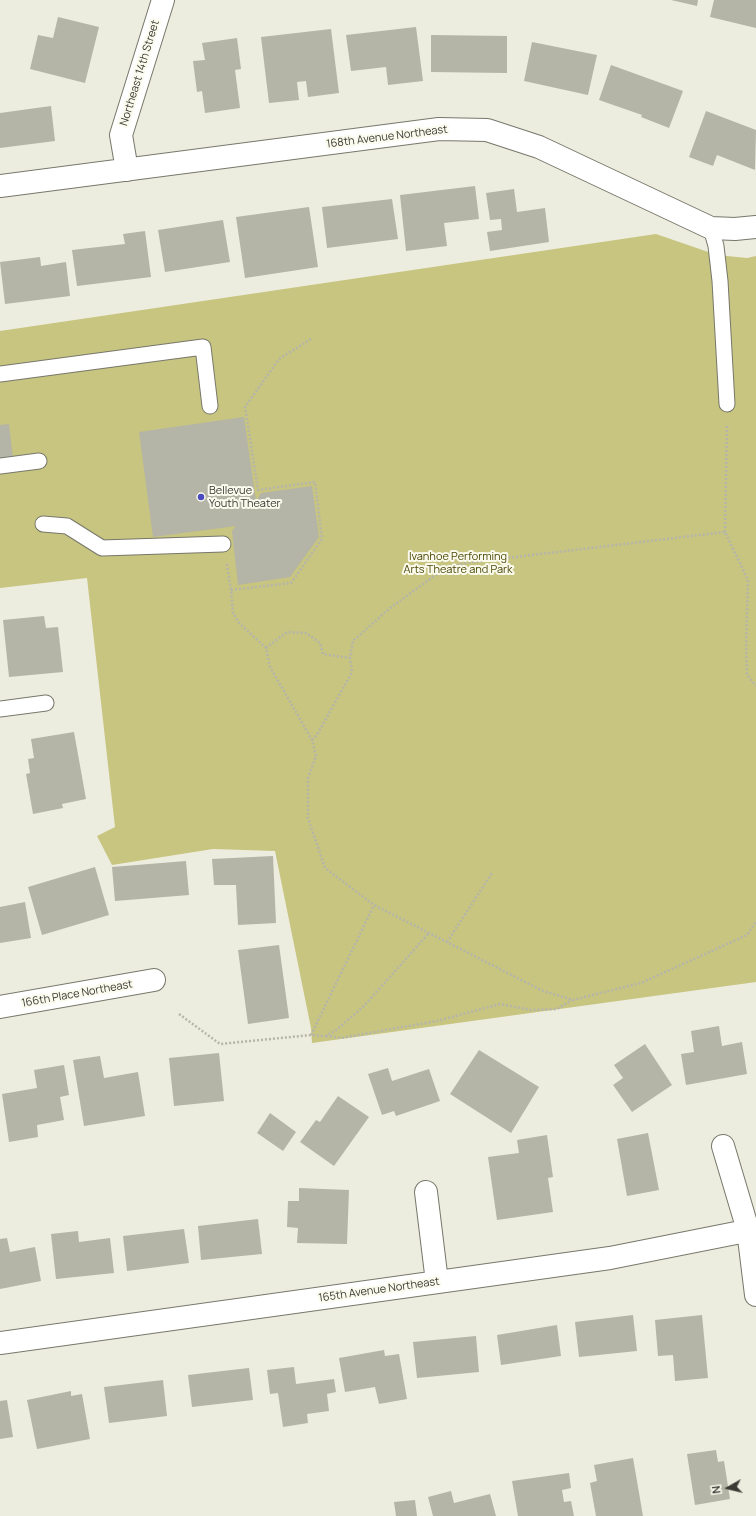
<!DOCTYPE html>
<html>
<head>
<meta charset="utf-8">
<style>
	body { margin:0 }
	#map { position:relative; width:756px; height:1516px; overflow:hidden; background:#ededdf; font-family:Manrope,sans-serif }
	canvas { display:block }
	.north { position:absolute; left:708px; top:1468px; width:40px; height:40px; -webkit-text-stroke:3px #fafaed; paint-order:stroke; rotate:262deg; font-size:11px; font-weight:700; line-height:16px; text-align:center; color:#3b3b36 }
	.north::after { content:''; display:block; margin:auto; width:14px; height:18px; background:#3b3b36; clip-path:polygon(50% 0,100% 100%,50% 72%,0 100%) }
</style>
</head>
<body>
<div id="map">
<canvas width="756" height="1516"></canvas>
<div class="north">N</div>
</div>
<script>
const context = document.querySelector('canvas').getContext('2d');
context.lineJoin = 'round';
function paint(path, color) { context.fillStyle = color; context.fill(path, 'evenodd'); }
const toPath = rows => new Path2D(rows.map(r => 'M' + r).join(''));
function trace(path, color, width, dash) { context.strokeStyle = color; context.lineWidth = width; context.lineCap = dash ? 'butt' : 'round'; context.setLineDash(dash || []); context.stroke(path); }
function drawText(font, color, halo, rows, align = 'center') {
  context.font = font + ' Manrope,sans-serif'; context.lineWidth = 4; context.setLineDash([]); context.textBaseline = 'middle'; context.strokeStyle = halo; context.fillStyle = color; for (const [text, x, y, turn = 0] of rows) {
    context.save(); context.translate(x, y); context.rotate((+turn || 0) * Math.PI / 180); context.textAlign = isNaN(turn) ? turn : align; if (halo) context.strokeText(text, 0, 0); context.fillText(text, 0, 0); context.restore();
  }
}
const green = toPath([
	[656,234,717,255,747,258,756,256,756,982,312,1043,311,1028,275,851,213,849,112,865,97,836,115,827,87,578,0,588,0,331]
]);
const building = toPath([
	[671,0,698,0,697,6],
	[714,0,756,0,756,28,710,17],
	[58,17,99,27,85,83,30,69,38,35,53,38],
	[416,27,423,81,388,85,386,67,351,71,346,35],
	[331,29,339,93,308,97,306,81,297,82,299,100,269,103,261,37],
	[431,35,507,36,507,73,431,72],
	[237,38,241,69,235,70,240,108,205,113,202,91,197,92,193,61,205,60,202,43],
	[532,42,597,55,588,95,524,81],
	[611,65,683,91,669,128,641,117,642,115,599,100],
	[51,106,55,141,0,148,0,113],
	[706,111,756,130,755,170,717,155,713,166,689,157],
	[475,186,479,219,444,223,447,246,406,251,400,195],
	[514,189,517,212,545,208,549,242,490,251,487,232,502,230,501,219,490,220,486,193],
	[392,199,398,239,327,248,322,207],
	[309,207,318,267,245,278,236,217],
	[223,220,230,262,165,272,158,230],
	[145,231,151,277,77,286,72,250,125,244,123,234],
	[40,257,41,266,66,262,70,296,5,304,0,262],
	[244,417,256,501,261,493,312,486,319,537,290,577,238,585,232,531,236,526,153,537,139,432],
	[9,424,13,458,0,459,0,425],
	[44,616,46,628,58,627,63,672,9,677,3,620],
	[74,732,86,799,62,804,63,808,33,814,26,774,30,773,28,759,34,758,31,739],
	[273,856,276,923,238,925,236,885,214,885,212,859],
	[186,861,189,895,115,901,112,867],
	[95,867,109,915,42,935,28,887],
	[25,902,31,938,0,943,0,907],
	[279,945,289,1018,248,1024,238,950],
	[719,1026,722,1046,742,1042,747,1074,686,1085,681,1054,694,1052,691,1031],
	[645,1044,672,1085,632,1112,613,1085,623,1078,614,1065],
	[479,1050,539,1087,511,1133,450,1094],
	[219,1053,224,1101,174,1106,169,1058],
	[100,1056,104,1078,138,1072,145,1116,84,1126,73,1060],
	[64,1065,69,1095,60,1097,64,1120,37,1125,38,1137,9,1142,2,1094,37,1088,34,1070],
	[388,1068,392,1081,429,1069,440,1101,396,1116,394,1111,382,1115,368,1074],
	[338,1096,369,1117,334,1166,300,1142,316,1120,320,1122],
	[270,1113,296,1132,283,1151,257,1133],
	[648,1133,659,1190,627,1196,617,1139],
	[547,1135,553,1177,548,1178,553,1212,497,1220,488,1157,519,1153,517,1140],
	[299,1188,349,1190,347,1244,297,1243,298,1228,287,1227,288,1201,299,1201],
	[258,1219,262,1254,201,1260,198,1226],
	[184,1229,189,1263,127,1271,123,1236],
	[78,1231,79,1242,110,1238,114,1273,56,1279,51,1234],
	[7,1238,10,1252,35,1247,41,1281,0,1289,0,1239],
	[633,1315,637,1351,579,1357,575,1322],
	[702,1315,708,1378,675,1381,673,1355,658,1356,655,1320],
	[557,1325,561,1356,501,1365,497,1335],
	[476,1336,479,1372,417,1378,413,1342],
	[384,1350,385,1356,399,1354,407,1399,379,1404,375,1387,345,1392,339,1358],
	[294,1367,296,1384,334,1379,336,1392,327,1394,329,1411,307,1414,308,1423,283,1427,278,1393,270,1394,267,1370],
	[249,1368,253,1400,192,1407,188,1375],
	[163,1380,167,1416,109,1423,104,1387],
	[71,1391,71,1396,82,1394,90,1439,37,1449,27,1400],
	[7,1400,13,1437,0,1439,0,1401],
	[716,1450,718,1462,724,1461,730,1499,695,1505,687,1454],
	[633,1458,643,1516,596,1516,590,1483,597,1481,594,1465],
	[569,1473,571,1488,562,1490,564,1502,571,1501,574,1516,518,1516,512,1481],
	[451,1491,454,1503,490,1494,496,1516,433,1516,428,1497],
	[415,1500,417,1516,396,1516,394,1502]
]);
const path = toPath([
	[725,532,727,424],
	[227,564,231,590,233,613,240,624,266,648,270,667,312,740,316,756,308,778,308,818,325,868,374,905,543,991,573,1000,641,983,747,935,756,922],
	[231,590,291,583,322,539,315,482,258,490,245,407,279,359,311,339],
	[266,648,287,632,306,633,320,643,323,654,350,658,353,641,390,608,444,569,465,563,725,532,748,580,746,647,747,675,756,686],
	[312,740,317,735,352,672,350,658],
	[447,942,492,873],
	[179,1014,220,1044,311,1035,326,1036,335,1031,364,1006,429,933],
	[311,1035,374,905],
	[326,1036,341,1038,437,1021,500,1004,531,1010,557,1009,572,1000]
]);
const lane = toPath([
	[711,228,716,246,720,281,727,404],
	[0,374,203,347,210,406],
	[0,466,39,461],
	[43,524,67,526,102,548,223,544],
	[0,709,46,703]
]);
const street = toPath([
	[127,170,121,135,163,0],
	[0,186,439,129,487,130,539,147,711,228,735,229,756,227],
	[0,1007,154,980],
	[723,1146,748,1230,756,1295],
	[426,1192,437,1282],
	[0,1343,610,1258,756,1229]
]);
const markers = [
	[201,497,4,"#494ac0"]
];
const streetNames = [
	["Northeast 14th Street",140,73,-73],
	["168th Avenue Northeast",387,137,-7],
	["166th Place Northeast",77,994,-10],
	["165th Avenue Northeast",379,1290,-8]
];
const poiNames = [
	["Bellevue",209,491],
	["Youth Theater",209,504]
];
const parkNames = [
	["Ivanhoe Performing",458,557],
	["Arts Theatre and Park",458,570]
];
paint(green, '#c8c580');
paint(building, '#b4b4a7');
trace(lane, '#77776b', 17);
trace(street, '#77776b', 24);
trace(path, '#b5b5a9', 2.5, [2, 2]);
trace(lane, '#fff', 15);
trace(street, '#fff', 22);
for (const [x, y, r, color] of markers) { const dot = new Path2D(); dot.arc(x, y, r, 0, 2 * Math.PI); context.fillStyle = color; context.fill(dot); trace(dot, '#fafaed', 1.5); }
drawText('11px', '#3b3b36', '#fafaed', streetNames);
drawText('11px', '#3b3b36', '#fafaed', poiNames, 'left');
drawText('11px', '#4b4705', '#fafaed', parkNames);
</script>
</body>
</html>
